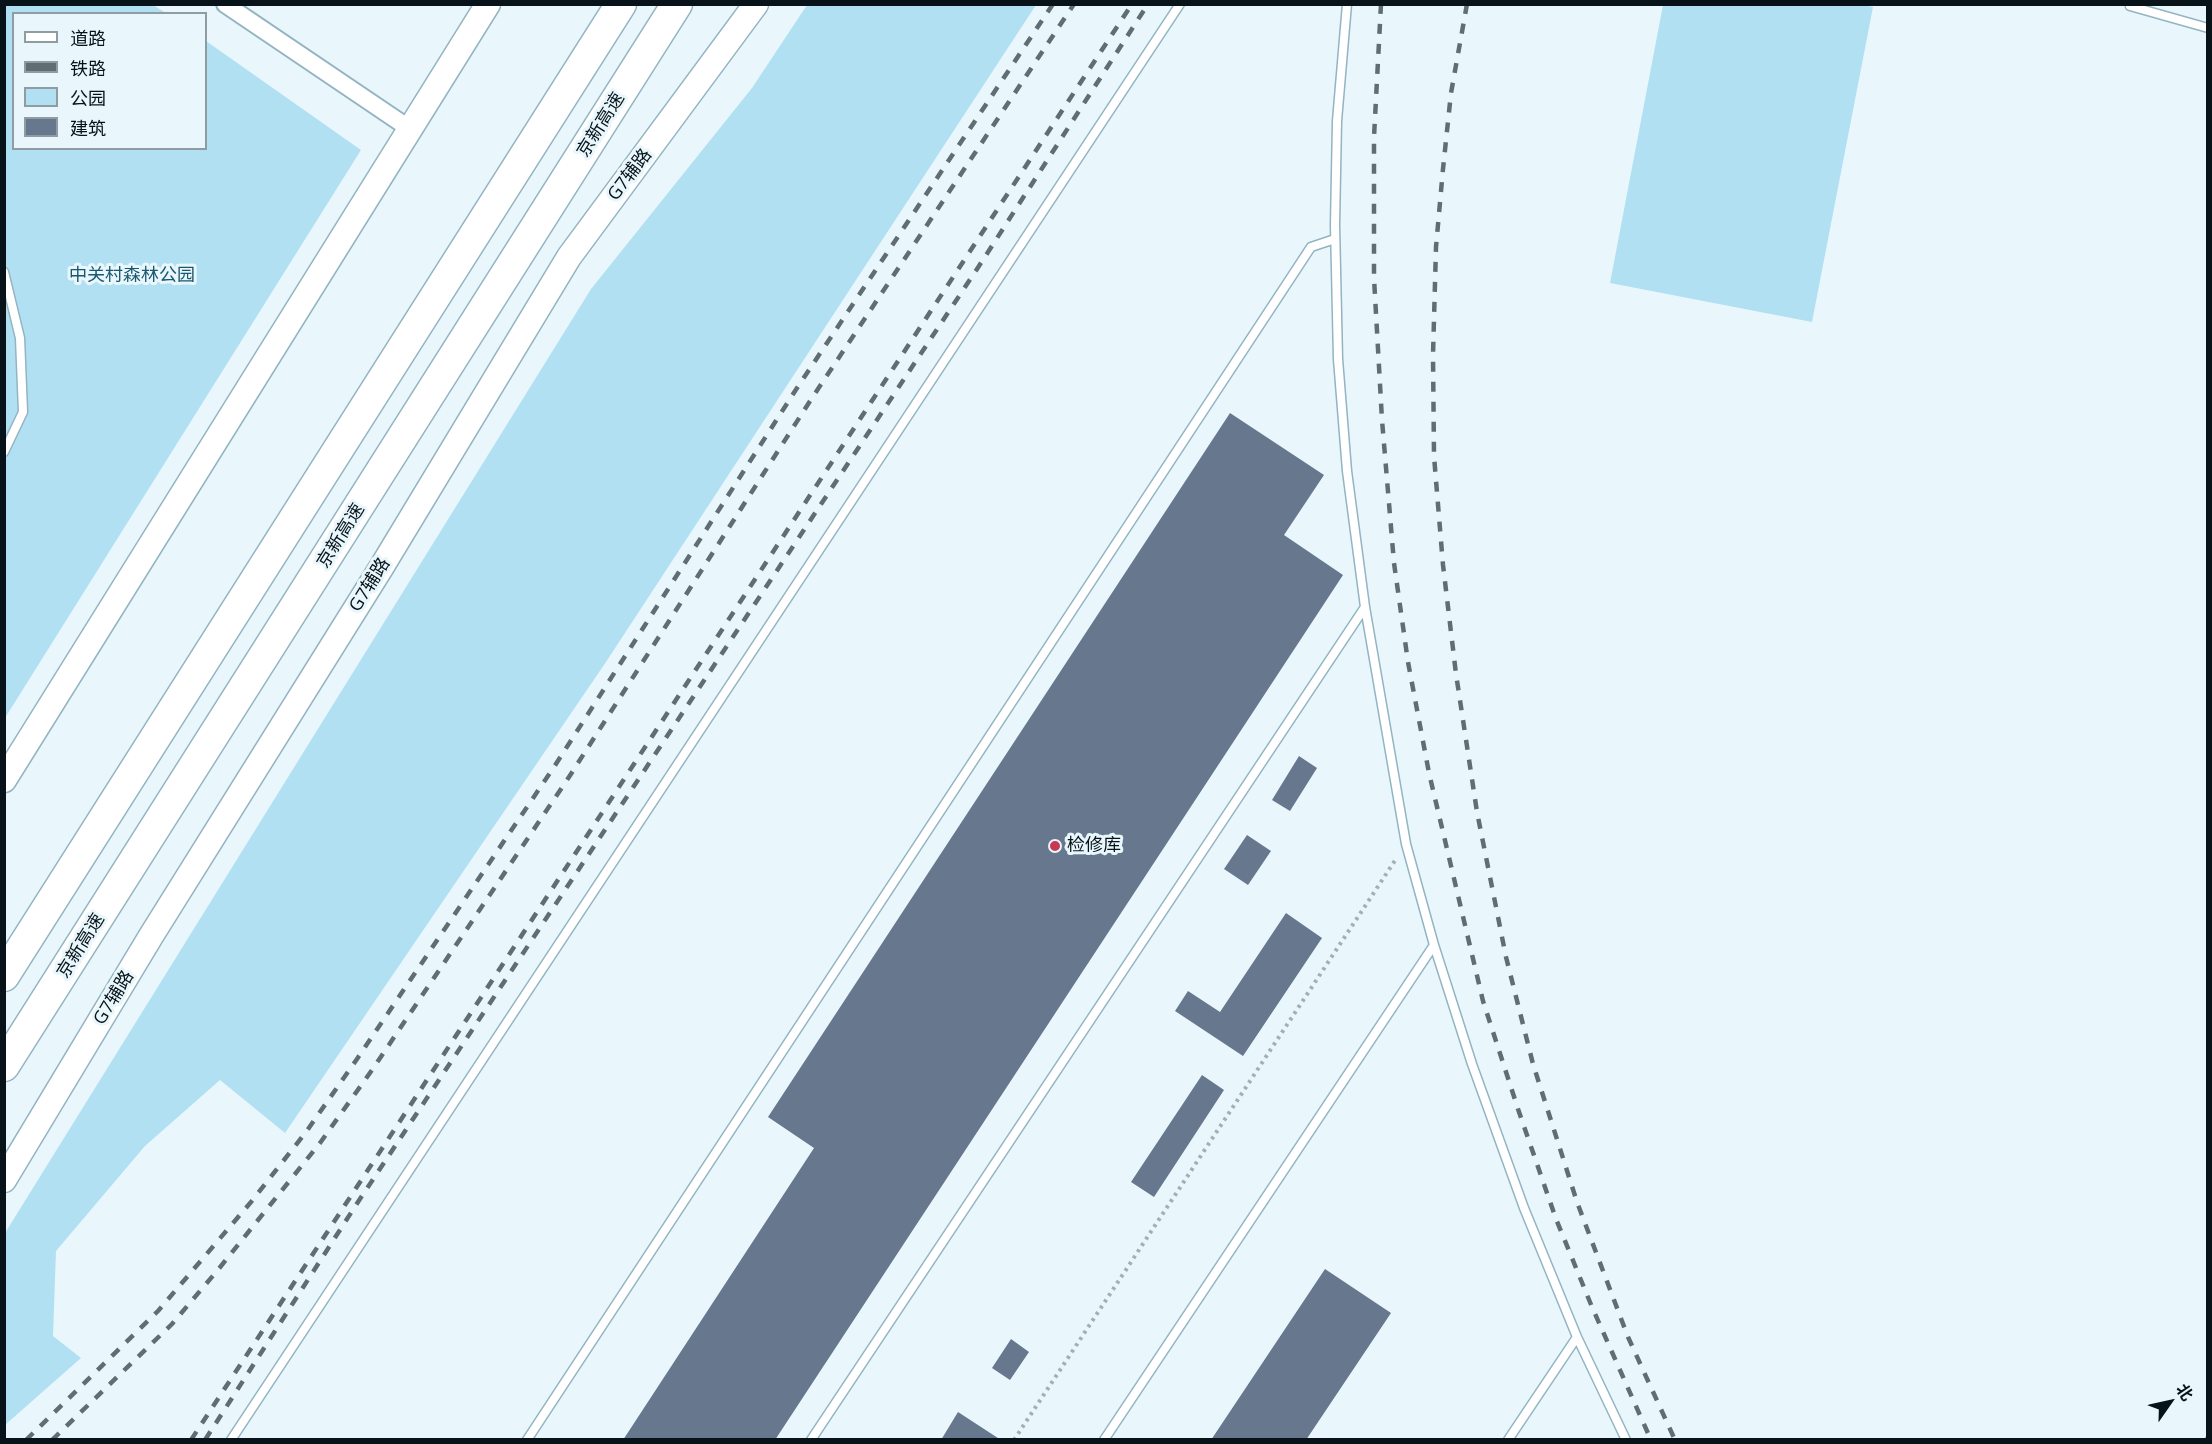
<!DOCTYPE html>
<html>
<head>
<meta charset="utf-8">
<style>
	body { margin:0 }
	#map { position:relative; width:2212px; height:1444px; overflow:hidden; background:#e9f7fd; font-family:"Open Sans","Noto Sans SC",sans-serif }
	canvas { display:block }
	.frame { position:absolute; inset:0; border:6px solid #071319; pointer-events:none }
	.legend { position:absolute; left:12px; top:12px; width:195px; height:138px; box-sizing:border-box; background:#e9f7fd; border:2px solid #8f9ca2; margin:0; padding:8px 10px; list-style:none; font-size:18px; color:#071319 }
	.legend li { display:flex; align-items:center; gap:12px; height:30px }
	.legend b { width:30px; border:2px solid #8f9ca2 }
	.north { position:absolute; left:2140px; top:1372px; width:60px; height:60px; -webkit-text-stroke:4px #e9f7fd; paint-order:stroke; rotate:56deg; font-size:16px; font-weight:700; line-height:24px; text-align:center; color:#071319 }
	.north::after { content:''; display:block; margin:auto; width:21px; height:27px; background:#071319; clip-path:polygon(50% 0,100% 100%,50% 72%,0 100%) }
</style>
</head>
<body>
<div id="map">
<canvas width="2212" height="1444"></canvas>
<div class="frame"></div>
<ul class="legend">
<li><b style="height:8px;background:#fff"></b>道路</li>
<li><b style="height:8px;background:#606d73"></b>铁路</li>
<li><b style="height:16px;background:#b2e0f3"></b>公园</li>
<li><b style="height:16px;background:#66778e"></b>建筑</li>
</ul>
<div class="north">北</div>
</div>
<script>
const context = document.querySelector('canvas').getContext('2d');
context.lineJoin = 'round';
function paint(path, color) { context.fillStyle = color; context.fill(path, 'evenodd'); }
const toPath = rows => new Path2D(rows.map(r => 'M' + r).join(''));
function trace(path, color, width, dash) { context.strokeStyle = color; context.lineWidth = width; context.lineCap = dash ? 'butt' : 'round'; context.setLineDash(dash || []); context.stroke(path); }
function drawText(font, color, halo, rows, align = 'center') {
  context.font = font + ' "Open Sans","Noto Sans SC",sans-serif'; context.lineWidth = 6; context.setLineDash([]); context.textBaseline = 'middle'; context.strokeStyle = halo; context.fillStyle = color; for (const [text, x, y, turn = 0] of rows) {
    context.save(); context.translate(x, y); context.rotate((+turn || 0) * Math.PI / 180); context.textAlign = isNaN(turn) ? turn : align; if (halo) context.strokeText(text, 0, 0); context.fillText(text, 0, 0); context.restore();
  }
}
const green = toPath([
	[1858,4,1873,7,1812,322,1610,283,1663,5],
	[5,5,153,5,166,13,14,14,14,148,206,148,206,41,361,150,5,718],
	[807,5,1036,5,606,662,285,1133,220,1080,145,1146,56,1251,53,1336,81,1358,5,1425,5,1233,591,289,752,88]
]);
const building = toPath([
	[1230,413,1324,475,1284,535,1343,575,775,1440,623,1440,814,1148,768,1117],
	[1299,756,1317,768,1290,811,1272,800],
	[1247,835,1271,851,1248,885,1224,869],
	[1286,913,1322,938,1243,1056,1175,1011,1188,991,1220,1012],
	[1202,1075,1224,1090,1154,1197,1131,1182],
	[1325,1269,1391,1313,1306,1440,1211,1440],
	[1011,1339,1029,1352,1010,1380,992,1368],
	[958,1412,1001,1440,941,1440]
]);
const path = toPath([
	[1014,1440,1396,859],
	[2206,1440,2208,1436]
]);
const lane = toPath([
	[1347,4,1337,121,1335,225,1338,359,1347,471,1365,607,1406,844,1434,945,1472,1064,1524,1208,1577,1337,1626,1440],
	[2130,6,2208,28],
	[4,272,20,338,23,412,4,452],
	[231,1440,1180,4],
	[527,1440,1311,247,1335,239],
	[811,1440,1365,607],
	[1104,1440,1434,945],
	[1508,1440,1577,1337]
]);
const street = toPath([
	[225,4,410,129]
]);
const secondary = toPath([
	[4,780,488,4],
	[4,1180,151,936,381,568,569,257,756,4]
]);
const highway = toPath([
	[4,976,621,4],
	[4,1066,677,4]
]);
const rail = toPath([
	[1381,4,1374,137,1374,278,1382,420,1394,563,1408,662,1429,773,1483,1001,1518,1109,1556,1219,1592,1307,1651,1440],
	[1467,4,1451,93,1443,169,1436,247,1433,355,1434,456,1443,565,1456,674,1477,812,1506,957,1533,1064,1577,1202,1628,1337,1675,1440],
	[26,1440,158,1311,251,1202,306,1132,357,1059,554,767,797,388,1053,4],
	[52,1440,172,1324,217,1271,320,1143,372,1070,569,777,812,398,1074,4],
	[191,1440,1132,4],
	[205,1440,356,1205,979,266,1148,4]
]);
const markers = [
	[1055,846,6,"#c83854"]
];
const streetNames = [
	["京新高速",601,125,-58],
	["G7辅路",630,175,-53],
	["京新高速",341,536,-58],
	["G7辅路",370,585,-58],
	["京新高速",81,946,-58],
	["G7辅路",114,998,-59]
];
const parkNames = [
	["中关村森林公园",132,276]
];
const poiNames = [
	["检修库",1067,846]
];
paint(green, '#b2e0f3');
paint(building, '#66778e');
trace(lane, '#93b4c2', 11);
trace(street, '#93b4c2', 20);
trace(secondary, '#93b4c2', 27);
trace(highway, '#93b4c2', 33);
trace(path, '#a2b0b6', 4, [3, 4.5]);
trace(lane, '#fff', 8);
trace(street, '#fff', 16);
trace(secondary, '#fff', 24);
trace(highway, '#fff', 30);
trace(rail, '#606d73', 4.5, [10, 10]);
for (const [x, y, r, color] of markers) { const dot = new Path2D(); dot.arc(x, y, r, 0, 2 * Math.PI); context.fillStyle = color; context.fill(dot); trace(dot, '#e9f7fd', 2); }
drawText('18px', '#071319', '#e9f7fd', streetNames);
drawText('18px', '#1a586e', '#e9f7fd', parkNames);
drawText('18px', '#071319', '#e9f7fd', poiNames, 'left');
</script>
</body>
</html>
